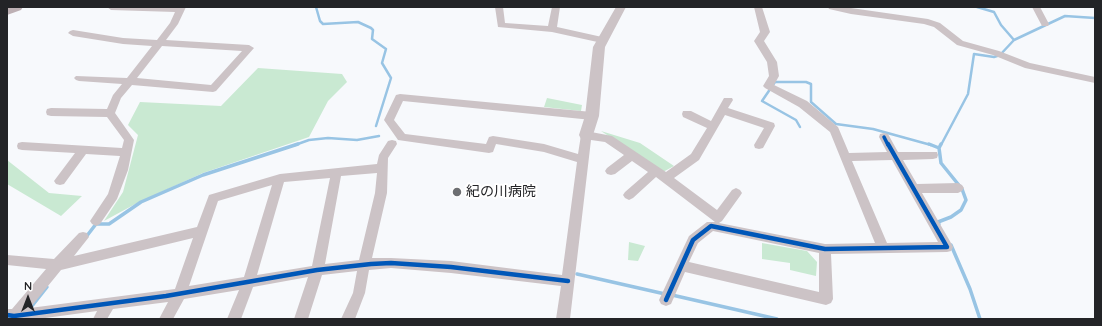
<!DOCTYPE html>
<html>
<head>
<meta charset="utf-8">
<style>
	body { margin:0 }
	#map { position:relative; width:1102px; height:326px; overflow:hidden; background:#f7f9fc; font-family:Quicksand,sans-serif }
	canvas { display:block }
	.frame { position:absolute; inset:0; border:8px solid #232427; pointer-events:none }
	.north { position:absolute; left:8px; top:278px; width:40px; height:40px; -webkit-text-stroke:3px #fff; paint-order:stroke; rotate:0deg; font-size:11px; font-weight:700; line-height:16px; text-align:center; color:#232427 }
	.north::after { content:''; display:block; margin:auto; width:14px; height:18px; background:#232427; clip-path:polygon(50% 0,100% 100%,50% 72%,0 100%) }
</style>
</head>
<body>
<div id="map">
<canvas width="1102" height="326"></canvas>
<div class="frame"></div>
<div class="north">N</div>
</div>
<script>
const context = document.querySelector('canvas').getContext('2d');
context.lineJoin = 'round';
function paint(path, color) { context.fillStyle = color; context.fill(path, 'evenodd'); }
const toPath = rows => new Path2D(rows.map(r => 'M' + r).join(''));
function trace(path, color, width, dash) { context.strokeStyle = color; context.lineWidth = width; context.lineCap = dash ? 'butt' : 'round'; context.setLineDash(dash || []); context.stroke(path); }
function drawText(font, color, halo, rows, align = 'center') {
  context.font = font + ' Quicksand,"Noto Sans JP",sans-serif'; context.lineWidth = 4; context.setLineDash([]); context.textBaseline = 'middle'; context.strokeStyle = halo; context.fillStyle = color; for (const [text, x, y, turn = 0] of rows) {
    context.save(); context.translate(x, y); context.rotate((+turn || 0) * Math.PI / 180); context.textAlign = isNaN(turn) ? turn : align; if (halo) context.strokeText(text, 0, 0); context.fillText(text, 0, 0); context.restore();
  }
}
const green = toPath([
	[258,68,342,74,347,82,328,101,309,137,203,173,139,202,104,221,123,192,138,135,128,125,140,102,221,106],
	[547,98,582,105,581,111,544,107],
	[601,131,640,143,674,166,663,172],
	[7,160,49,193,82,196,61,216,7,184],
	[629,242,645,246,638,261,628,260],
	[762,243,807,251,817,262,816,276,790,270,790,263,762,259]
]);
const streamFar1 = toPath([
	[316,7,320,21,323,24,358,22,371,28,373,30,372,39,386,49,382,63,391,78,376,126],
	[977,7,994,12,1001,25,1014,40],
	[800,127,796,120,762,101,775,82,806,82,811,84,811,102,836,124,873,129,931,145],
	[295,145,309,140,328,138,357,140,379,136],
	[941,145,968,94,974,54,994,57,1000,55,1014,40,1065,16,1095,18]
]);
const stream = toPath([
	[929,144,939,148],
	[939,224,938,222,951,217,961,210,966,200,962,189,941,163,939,148,941,144],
	[86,237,96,224,109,224,141,202,203,175,298,144],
	[951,245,970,289,980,319],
	[577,274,665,294],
	[672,295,777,319],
	[28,311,47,287]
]);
const minor = toPath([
	[107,7,186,7,178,24,166,40,249,45,254,48,216,91,213,92,132,85,121,98,115,113,134,140,128,170,117,199,100,224,96,226,92,224,90,221,108,194,120,156,86,154,64,184,60,185,56,184,54,181,75,153,22,150,18,149,17,146,18,143,22,142,122,148,124,140,107,117,51,116,47,115,46,112,47,109,51,108,107,109,113,95,122,84,79,81,76,80,74,78,76,76,127,78,152,46,123,44,73,36,68,33,70,31,73,30,123,38,157,40,170,23,175,12,111,10,107,7],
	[162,46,242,51,211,85,137,78,162,46],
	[495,7,503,7,505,23,548,26,552,7,560,7,557,27,602,37,607,40,602,43,552,32,498,27,495,7],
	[754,7,762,7,770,32,764,41,777,62,779,76,774,85,807,101,838,127,849,153,887,152,879,137,880,134,884,133,888,134,898,152,937,152,938,155,937,158,933,159,903,160,917,184,958,183,962,185,964,188,962,191,958,193,922,193,951,243,953,247,951,251,947,252,831,254,833,299,831,303,826,305,685,272,671,304,666,306,661,304,659,300,689,236,707,222,715,222,656,177,633,198,629,200,625,198,623,195,625,192,648,172,632,161,615,174,611,175,607,174,605,171,607,168,624,155,605,142,591,140,570,319,556,319,561,286,451,273,391,268,369,270,365,293,355,319,341,319,353,293,357,271,322,275,308,319,294,319,308,277,253,287,241,319,227,319,239,290,184,299,173,319,159,319,168,302,113,309,107,319,93,319,97,311,38,319,7,319,7,309,12,309,46,269,7,265,7,255,54,259,79,233,83,232,87,233,89,237,74,256,197,227,209,195,280,174,377,164,379,155,388,141,392,140,396,141,397,144,388,158,387,193,372,258,391,258,451,261,562,275,577,162,544,152,496,144,493,152,489,153,398,140,384,120,396,95,400,94,592,112,596,113,597,116,596,119,592,120,403,101,394,120,405,134,486,144,489,137,493,136,544,144,578,154,581,135,582,132,586,131,612,136,666,172,691,154,707,128,683,117,682,114,683,111,691,111,711,121,724,98,732,98,733,100,728,108,774,123,775,126,763,148,759,149,755,148,754,145,764,128,725,115,699,160,674,178,717,210,732,190,736,188,740,190,742,193,740,196,722,221,719,223,825,244,875,243,830,132,799,107,765,88,763,86,769,76,767,62,754,41,760,32,754,7],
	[892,160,938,242,887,243,852,161,892,160],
	[377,173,375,193,359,260,325,264,341,176,377,173],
	[330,178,312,266,257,275,284,182,330,178],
	[272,185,244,277,189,286,218,201,272,185],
	[713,231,819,253,819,292,689,262,698,243,713,231],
	[193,238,175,289,30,308,61,270,193,238],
	[828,7,844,7,928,19,940,23,963,41,999,51,1030,63,1095,77,1095,83,1025,68,993,55,957,45,934,27,924,24,851,14,829,9,828,7],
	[1032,7,1040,7,1049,24,1048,26,1042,26,1032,7]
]);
const tertiary = toPath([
	[616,7,626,7,605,47,599,116,593,135,591,139,586,140,581,139,579,135,585,116,593,47,616,7]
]);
const primary = toPath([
	[7,7,23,7,21,10,7,15,7,7]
]);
const cyclewayFar1 = toPath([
	[884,137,888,145]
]);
const cycleway = toPath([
	[666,300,693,240,711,226,825,249,947,247,888,144],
	[7,315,14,316,166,296,317,270,371,264,391,263,451,267,568,281]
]);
const markers = [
	[457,192,5,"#6d6f72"]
];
const poiNames = [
	["紀の川病院",466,192]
];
paint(green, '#c9e9d2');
trace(streamFar1, '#98c4e4', 2.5);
trace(stream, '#98c4e4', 3.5);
paint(minor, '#ccc3c6');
paint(tertiary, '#ccc3c6');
paint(primary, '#bdb0b4');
trace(cyclewayFar1, '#0057b8', 3.5);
trace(cycleway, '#0057b8', 4.5);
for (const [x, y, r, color] of markers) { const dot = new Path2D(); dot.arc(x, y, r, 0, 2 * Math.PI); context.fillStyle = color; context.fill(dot); trace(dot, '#fff', 1.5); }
drawText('14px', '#232427', '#fff', poiNames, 'left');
</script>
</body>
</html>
